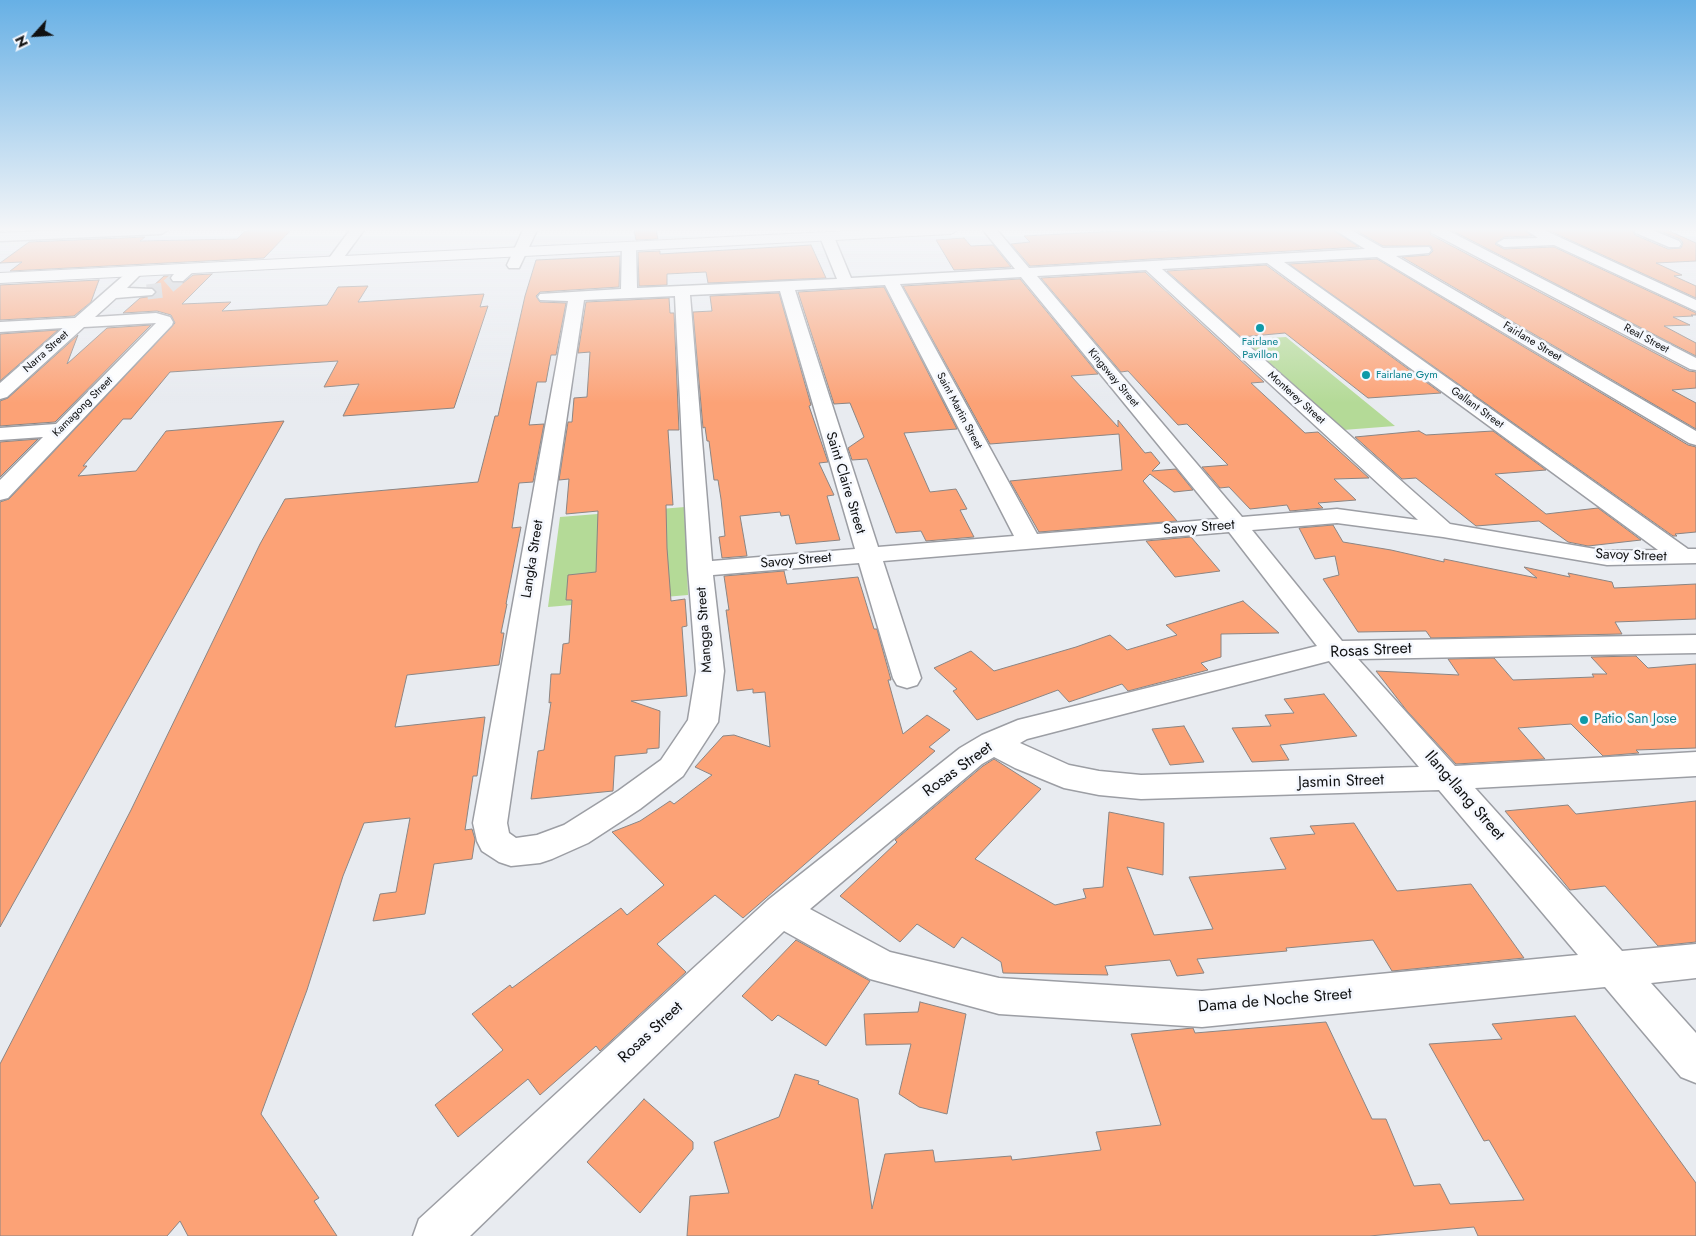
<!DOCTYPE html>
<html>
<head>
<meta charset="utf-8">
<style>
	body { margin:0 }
	#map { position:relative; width:1696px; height:1236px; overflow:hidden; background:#e8ebf0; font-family:Jost,sans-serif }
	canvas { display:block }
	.north { position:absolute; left:10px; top:10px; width:50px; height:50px; -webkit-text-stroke:4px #f5f8fe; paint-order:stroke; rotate:244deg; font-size:14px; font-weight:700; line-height:20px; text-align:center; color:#101112 }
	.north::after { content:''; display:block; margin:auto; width:18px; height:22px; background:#101112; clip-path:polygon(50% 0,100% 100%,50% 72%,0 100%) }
</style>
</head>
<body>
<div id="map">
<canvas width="1696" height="1236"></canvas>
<div class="north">N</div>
</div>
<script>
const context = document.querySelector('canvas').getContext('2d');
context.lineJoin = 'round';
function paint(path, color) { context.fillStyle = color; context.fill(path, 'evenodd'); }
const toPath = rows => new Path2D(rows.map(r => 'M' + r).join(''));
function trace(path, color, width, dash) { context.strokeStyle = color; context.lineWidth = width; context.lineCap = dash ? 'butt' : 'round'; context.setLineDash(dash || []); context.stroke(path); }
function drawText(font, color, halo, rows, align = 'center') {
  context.font = font + ' Jost,sans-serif'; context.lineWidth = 5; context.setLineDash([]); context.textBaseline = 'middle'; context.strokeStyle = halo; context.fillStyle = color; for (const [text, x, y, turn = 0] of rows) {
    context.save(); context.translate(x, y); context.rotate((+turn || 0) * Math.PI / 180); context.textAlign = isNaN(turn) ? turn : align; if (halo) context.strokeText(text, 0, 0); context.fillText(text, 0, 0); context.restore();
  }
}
const green = toPath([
	[1286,337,1395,426,1343,430,1241,340],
	[685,507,688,595,548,607,560,517]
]);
const building = toPath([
	[291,230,264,258,10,271,22,262,0,263,29,242,145,237,140,241,237,239,245,231,291,230],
	[634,230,656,230,658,239,636,240,634,230],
	[1140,230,1143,232,1188,230,1333,230,1359,247,1030,266,1011,244,1030,242,1024,236,1140,230],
	[1355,230,1428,230,1431,235,1689,371,1696,372,1696,388,1672,390,1696,403,1696,429,1402,257,1429,255,1433,251,1431,246,1383,246,1355,230],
	[1451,230,1524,230,1532,236,1504,237,1495,244,1504,249,1554,247,1696,313,1696,315,1691,315,1693,316,1673,317,1690,325,1664,326,1696,343,1696,356,1451,230],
	[1548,230,1632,230,1635,235,1668,249,1681,248,1683,243,1680,239,1657,230,1667,230,1696,243,1696,261,1656,263,1682,275,1674,276,1696,286,1696,298,1548,230],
	[964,238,971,246,993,245,1011,267,954,270,936,240,964,238],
	[811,245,826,278,708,283,706,272,667,274,667,285,639,286,638,252,660,251,660,254,811,245],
	[620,256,619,287,540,292,536,296,540,302,566,303,556,355,551,355,546,382,537,382,529,425,544,424,533,482,519,483,512,528,521,527,506,604,507,604,501,633,504,633,499,665,407,675,395,727,485,717,477,776,473,776,465,830,472,829,475,839,472,859,434,864,425,914,373,921,380,894,396,892,410,818,364,823,343,876,307,990,261,1114,319,1198,314,1201,337,1236,188,1236,180,1221,167,1236,0,1236,0,1064,131,810,260,544,285,499,478,482,495,416,498,416,525,296,536,260,620,256],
	[1377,259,1688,445,1696,447,1696,532,1675,534,1677,536,1673,536,1289,264,1377,259],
	[1266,265,1441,393,1368,398,1285,333,1241,337,1167,271,1266,265],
	[1145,272,1264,382,1251,383,1305,433,1318,432,1369,478,1334,479,1356,500,1318,503,1323,508,1290,511,1287,505,1250,509,1229,487,1220,488,1202,467,1228,465,1187,424,1178,425,1128,371,1121,372,1041,278,1145,272],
	[212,274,182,304,231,302,222,311,327,305,338,287,368,286,358,302,484,294,480,307,488,306,454,408,343,416,359,384,324,387,338,361,170,372,131,419,123,419,83,466,87,466,78,476,136,471,166,431,284,421,0,927,0,502,9,499,175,323,171,315,157,311,123,313,140,298,153,296,157,292,152,287,164,276,170,276,169,279,173,283,183,283,193,275,212,274],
	[1020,279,1098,374,1071,376,1118,427,1118,420,1145,453,1151,452,1160,463,1152,471,1176,469,1193,490,1174,492,1150,474,1143,481,1177,521,1039,532,1010,481,1122,470,1119,434,990,444,903,286,1020,279],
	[99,280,91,302,74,316,0,320,0,285,99,280],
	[884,287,957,429,904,433,930,492,956,489,967,509,960,510,974,537,926,541,921,531,896,533,867,459,852,460,848,448,864,437,850,403,834,404,798,292,884,287],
	[779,293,811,405,809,406,828,462,819,463,834,495,827,496,840,540,796,544,789,515,781,516,780,512,740,516,747,556,722,558,719,537,725,536,721,499,718,480,714,480,709,441,707,441,705,427,703,428,693,312,712,311,710,296,779,293],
	[669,298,670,313,674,313,679,430,668,430,673,505,666,505,667,548,671,601,685,599,687,626,682,627,687,696,631,701,660,711,659,748,647,749,647,753,615,756,613,791,531,799,538,751,544,750,551,702,549,703,551,674,560,674,563,644,569,643,572,600,566,600,568,575,596,572,598,511,566,514,569,479,559,480,568,422,572,422,574,398,587,397,590,352,578,353,586,302,669,298],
	[151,325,55,422,0,426,0,401,8,398,78,335,67,364,107,328,151,325],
	[58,330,0,381,0,334,58,330],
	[1419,431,1426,435,1493,431,1546,470,1495,474,1546,514,1598,508,1641,540,1588,546,1568,542,1539,521,1476,526,1416,478,1402,479,1355,437,1419,431],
	[38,439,0,477,0,442,38,439],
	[1333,525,1343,542,1391,550,1444,562,1444,559,1537,578,1524,567,1570,577,1568,573,1612,582,1614,588,1696,584,1696,619,1615,622,1622,634,1431,638,1426,631,1358,632,1323,579,1339,575,1335,556,1315,559,1299,528,1333,525],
	[1191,537,1220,571,1175,577,1146,541,1191,537],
	[784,571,787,584,858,577,874,629,877,629,891,680,888,680,903,734,927,715,950,730,929,747,935,751,743,918,715,895,657,944,686,972,600,1051,596,1046,540,1095,528,1079,458,1137,435,1105,503,1050,472,1014,510,985,512,988,621,908,627,915,664,885,612,832,640,821,670,801,674,804,712,775,695,767,723,736,734,735,770,747,765,692,753,693,753,689,737,691,726,610,729,610,724,576,784,571],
	[1243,601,1279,633,1221,634,1221,657,1201,663,1208,670,1128,691,1122,684,1069,702,1058,690,977,720,953,691,957,689,934,668,971,651,994,671,1076,647,1110,635,1127,650,1177,635,1166,625,1243,601],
	[1636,656,1648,668,1696,664,1696,748,1636,750,1639,753,1603,756,1571,724,1518,728,1545,759,1456,764,1407,711,1376,671,1459,675,1448,659,1494,658,1513,680,1594,677,1592,674,1607,674,1591,657,1636,656],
	[1324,694,1357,736,1280,745,1289,760,1252,762,1232,728,1271,726,1265,715,1294,713,1284,699,1324,694],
	[1184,726,1204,762,1170,765,1152,729,1184,726],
	[994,759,1041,789,975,859,1055,905,1086,898,1083,889,1103,887,1109,812,1164,823,1163,875,1127,867,1154,935,1213,929,1189,877,1286,869,1270,838,1315,834,1310,826,1354,823,1397,891,1471,884,1524,958,1392,971,1373,940,1286,948,1287,951,1197,959,1204,973,1177,976,1170,960,1105,966,1108,975,1003,973,1001,962,962,937,954,948,917,924,900,942,840,896,897,842,895,840,983,766,994,759],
	[1696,801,1696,942,1658,946,1605,886,1570,890,1505,811,1568,805,1576,814,1696,801],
	[796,940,870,981,826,1046,778,1015,772,1021,742,996,796,940],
	[920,1002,966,1014,947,1114,919,1107,899,1094,911,1044,866,1045,864,1014,918,1012,920,1002],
	[1575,1016,1696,1183,1696,1236,1478,1236,1474,1227,1369,1236,687,1236,690,1196,729,1193,714,1142,779,1117,795,1074,819,1081,818,1084,858,1099,872,1209,885,1154,933,1150,935,1162,1011,1156,1012,1160,1101,1150,1096,1132,1161,1125,1131,1034,1193,1028,1195,1033,1326,1022,1372,1119,1386,1119,1414,1186,1440,1184,1450,1204,1524,1200,1489,1140,1484,1141,1429,1044,1502,1039,1492,1024,1575,1016],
	[644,1099,693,1142,693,1149,640,1213,587,1162,644,1099]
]);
const minorTunnel = toPath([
	[147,292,164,290,178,278]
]);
const minor = toPath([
	[70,230,168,230,161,234,0,241,0,233,70,230],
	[350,230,364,230,339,264,329,264,327,261,350,230],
	[523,230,537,230,519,268,509,268,507,265,523,230],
	[983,230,997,230,1029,268,1365,249,1335,230,1351,230,1383,248,1429,247,1431,250,1429,253,1396,256,1696,431,1696,445,1689,443,1377,257,1284,262,1688,549,1696,549,1696,563,1607,565,1443,537,1337,523,1252,530,1342,641,1696,635,1696,653,1358,659,1455,766,1696,752,1696,776,1475,788,1622,951,1696,944,1696,978,1651,983,1696,1033,1696,1083,1681,1077,1605,987,1202,1027,999,1014,870,979,784,931,470,1236,413,1236,419,1219,768,900,960,748,982,735,1018,720,1317,646,1229,532,883,561,921,678,917,685,907,688,897,685,893,678,859,563,713,575,724,671,718,722,683,776,640,809,588,843,552,859,540,863,511,866,499,862,482,851,477,841,473,823,568,301,540,300,538,297,540,294,621,289,622,247,629,243,636,247,637,288,837,279,820,237,827,233,834,237,851,278,1015,269,983,230],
	[1267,263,1658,550,1607,551,1450,524,1162,269,1267,263],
	[1146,270,1418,520,1337,509,1242,517,1037,276,1146,270],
	[1021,277,1219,519,1037,534,900,284,1021,277],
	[885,285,1014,536,878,547,795,290,885,285],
	[780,291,855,549,712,561,690,295,780,291],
	[675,296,688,569,696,671,688,720,661,760,618,791,564,825,537,835,516,838,509,833,507,823,584,300,675,296],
	[1329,661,1419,767,1141,775,1099,771,1069,765,1020,743,1027,739,1329,661],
	[994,757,1015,768,1064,788,1099,795,1141,799,1439,790,1578,955,1202,991,999,978,890,952,810,909,982,764,994,757],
	[1430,230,1447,230,1696,358,1696,370,1690,369,1432,233,1430,230],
	[1526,230,1544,230,1696,300,1696,311,1554,245,1504,247,1497,243,1504,239,1538,238,1526,230],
	[1634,230,1652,230,1679,241,1681,244,1679,247,1669,247,1636,233,1634,230],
	[188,265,193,266,195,269,193,272,183,281,173,281,171,278,173,275,183,266,188,265],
	[137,267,142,268,144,271,127,288,152,289,155,292,152,295,116,298,95,317,156,313,170,317,173,322,172,325,8,498,0,500,0,480,43,437,0,440,0,428,56,424,156,323,84,327,7,397,0,399,0,383,63,328,0,332,0,322,75,318,132,268,137,267]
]);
const major = toPath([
	[869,230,958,230,951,234,0,283,0,273,869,230]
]);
const markers = [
	[1260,328,5,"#0f9aa8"],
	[1366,375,5,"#0f9aa8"],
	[1584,720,5,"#0f9aa8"]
];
const farStreetnames = [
	["Real Street",1646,339,28],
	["Fairlane Street",1532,342,31],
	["Narra Street",46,352,-42],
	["Kingsway Street",1113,378,50],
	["Monterey Street",1296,398,42],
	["Kamagong Street",83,407,-45],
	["Gallant Street",1477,408,36],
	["Saint Martin Street",959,411,62]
];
const farCulturenames = [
	["Fairlane",1260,342],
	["Pavillon",1260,355],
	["Fairlane Gym",1376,375,"left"]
];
const streetNames = [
	["Saint Claire Street",845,483,73],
	["Savoy Street",1199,528,-4],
	["Savoy Street",1631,556,2],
	["Langka Street",533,559,-81],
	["Savoy Street",796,561,-5],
	["Mangga Street",705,630,-94]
];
const cultureNames = [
	["Patio San Jose",1594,720]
];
const nearStreetnames = [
	["Rosas Street",1371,651,-3],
	["Rosas Street",958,770,-36],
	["Jasmin Street",1341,782,-2],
	["Ilang-Ilang Street",1464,796,49],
	["Dama de Noche Street",1275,1001,-5],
	["Rosas Street",651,1033,-43]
];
paint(green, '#b4da97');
paint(building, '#fca276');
trace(building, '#8b8583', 1);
trace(minorTunnel, '#c8cacf', 15, [15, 8]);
trace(minor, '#9c9ea4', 3);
trace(major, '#9c9ea4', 2);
paint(minor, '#fff');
paint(major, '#fff');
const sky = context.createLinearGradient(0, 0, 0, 403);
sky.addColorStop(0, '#67b0e5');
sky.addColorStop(0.57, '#f5f6f8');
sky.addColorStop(1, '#f5f6f800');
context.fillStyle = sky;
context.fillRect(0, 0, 1696, 403);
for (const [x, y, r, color] of markers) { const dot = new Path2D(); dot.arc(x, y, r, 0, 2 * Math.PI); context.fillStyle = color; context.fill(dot); trace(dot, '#f5f8fe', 2); }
drawText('11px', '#101112', '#f5f8fe', farStreetnames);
drawText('11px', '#0d838f', '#f5f8fe', farCulturenames);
drawText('14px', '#101112', '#f5f8fe', streetNames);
drawText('14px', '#0d838f', '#f5f8fe', cultureNames, 'left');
drawText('16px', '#101112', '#f5f8fe', nearStreetnames);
</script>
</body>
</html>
